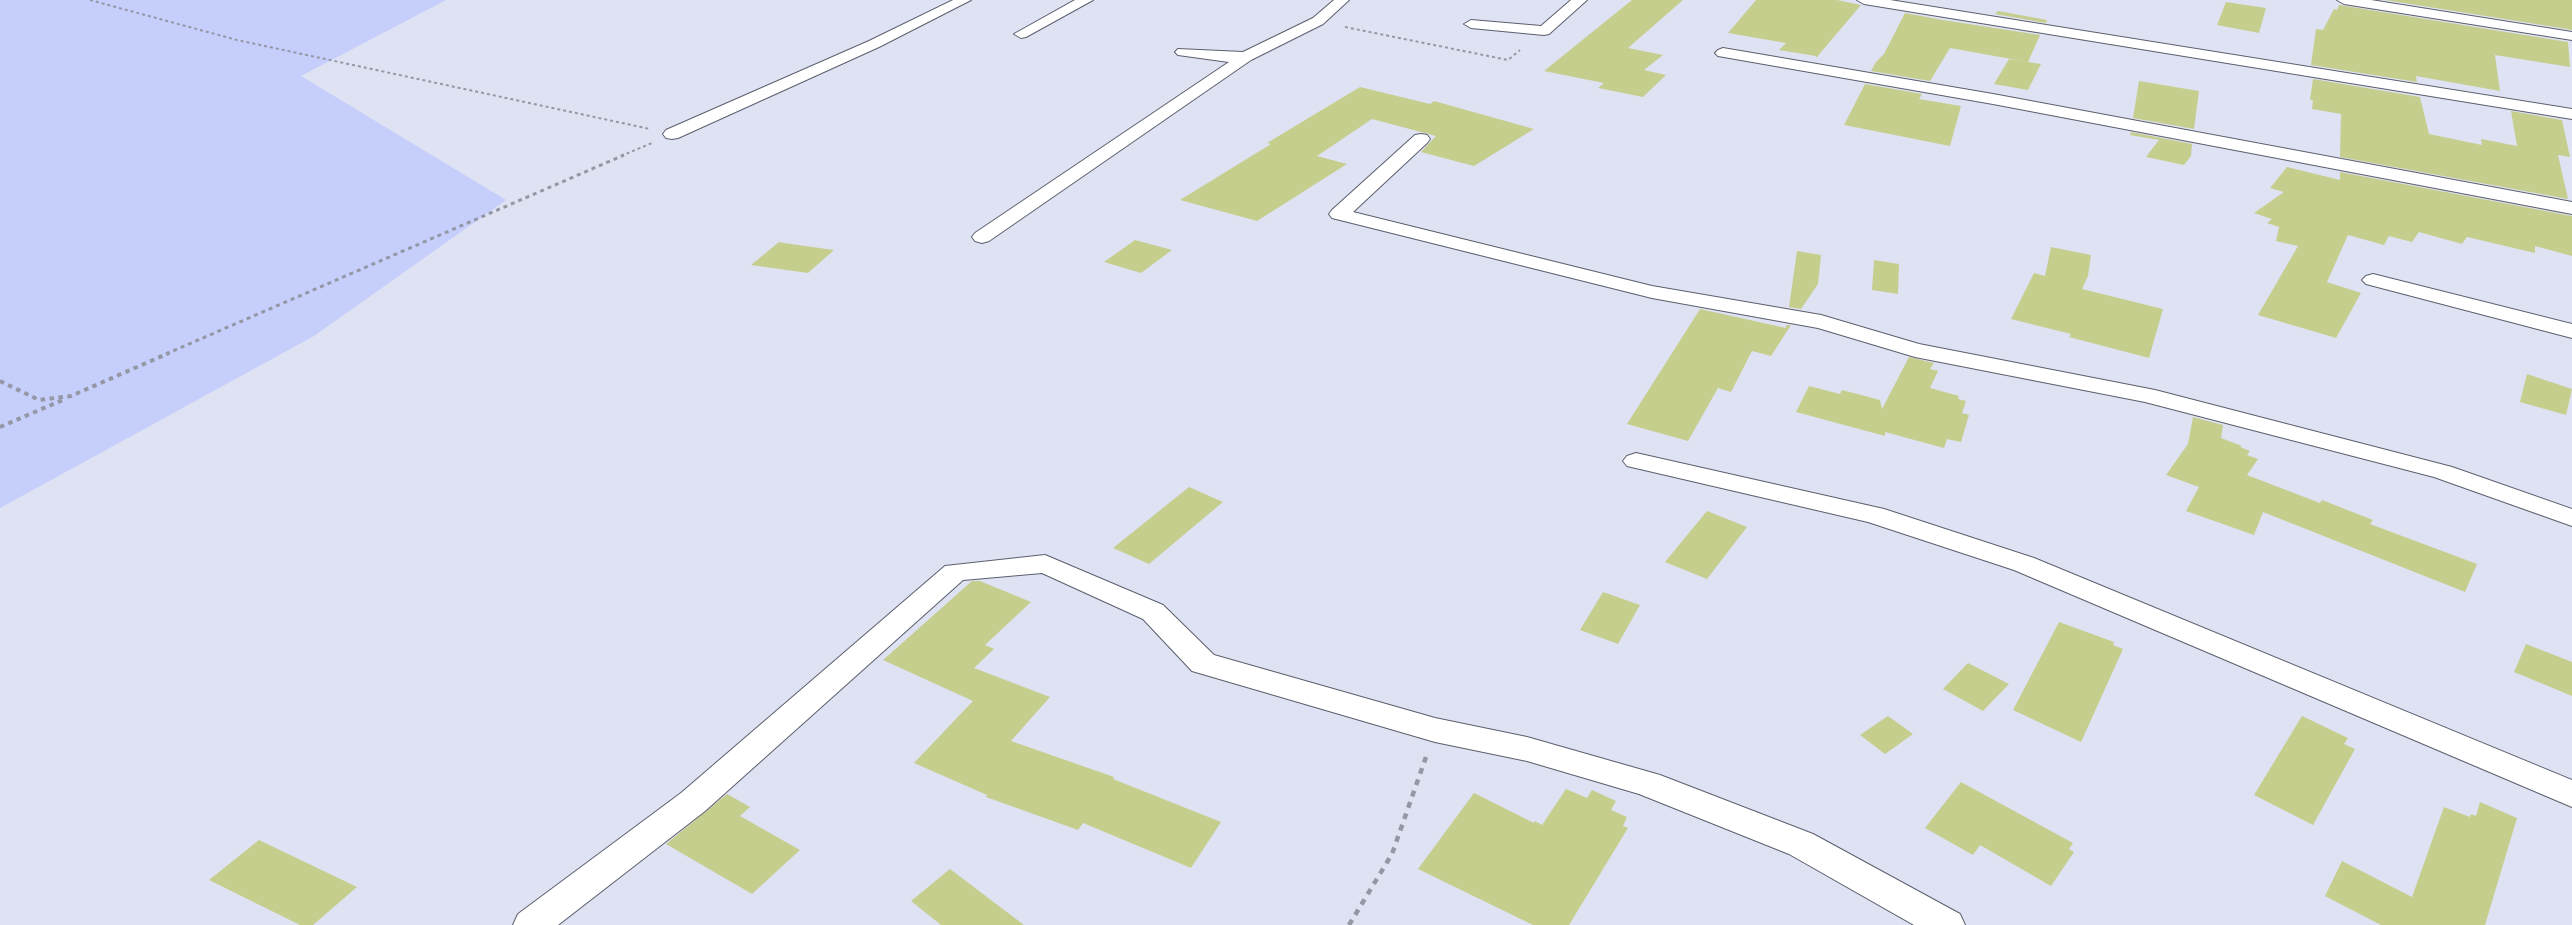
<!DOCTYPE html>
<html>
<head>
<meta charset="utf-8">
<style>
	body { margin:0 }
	canvas { display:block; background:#dee2f3 }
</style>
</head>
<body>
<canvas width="2572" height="925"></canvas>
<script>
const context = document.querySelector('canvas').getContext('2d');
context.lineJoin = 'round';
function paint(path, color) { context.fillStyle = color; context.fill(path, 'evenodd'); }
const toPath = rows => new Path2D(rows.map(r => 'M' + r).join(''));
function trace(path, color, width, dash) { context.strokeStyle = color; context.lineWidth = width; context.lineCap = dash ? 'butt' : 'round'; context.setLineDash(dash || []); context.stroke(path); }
const green = toPath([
	[0,0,446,0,301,76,506,200,314,336,0,508]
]);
const building = toPath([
	[1632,0,1683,0,1628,48,1663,55,1644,70,1666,75,1643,97,1598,88,1604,83,1544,71],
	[1756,0,1837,0,1861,5,1816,58,1816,56,1779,50,1786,43,1728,33],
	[2385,0,2572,0,2572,30,2567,29],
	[2226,2,2266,8,2259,33,2217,25],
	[2339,5,2568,42,2570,67,2495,55,2500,91,2416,76,2417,82,2311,65,2316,29,2323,30,2334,9,2337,10],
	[1998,11,2047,20,2046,23,1995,14],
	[1905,13,1943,20,2040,35,2028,62,1950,48,1930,81,1871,71,1876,62,1884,54],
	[2009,59,2041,64,2028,90,1994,84],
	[2313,79,2420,97,2429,134,2482,145,2481,139,2517,146,2511,111,2562,120,2570,157,2558,155,2568,199,2340,157,2341,114,2312,109,2313,100,2310,100],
	[2139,81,2199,91,2194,129,2133,118],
	[1865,84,1922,94,1919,99,1961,106,1950,146,1844,125],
	[1360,87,1430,104,1434,101,1534,129,1474,166,1421,152,1436,136,1372,119,1317,156,1347,164,1257,221,1180,200,1271,144,1267,143],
	[2131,132,2192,144,2191,156,2184,165,2146,157,2159,140,2130,135],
	[2287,167,2340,180,2340,172,2572,216,2572,256,2535,246,2535,253,2467,237,2462,244,2419,232,2412,242,2389,236,2384,245,2348,235,2327,282,2361,293,2336,338,2258,315,2298,246,2276,241,2279,227,2267,223,2272,219,2254,213,2284,192,2270,188],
	[1135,240,1172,250,1141,273,1104,262],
	[779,242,784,243,834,250,808,273,751,265],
	[2051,247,2091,255,2088,276,2082,289,2163,309,2149,358,2069,337,2071,334,2011,319,2034,273,2045,276],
	[1797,251,1821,255,1818,284,1801,309,1789,307],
	[1874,260,1899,264,1898,294,1872,290],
	[1700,309,1786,328,1786,325,1791,325,1771,356,1752,351,1731,392,1718,388,1688,441,1627,424],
	[1909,357,1934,363,1930,369,1938,371,1930,388,1959,396,1958,399,1966,401,1962,413,1969,415,1961,442,1947,439,1944,448,1885,432,1885,436,1796,412,1809,386,1840,394,1842,390,1880,400,1882,409],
	[2527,374,2572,389,2566,415,2520,402],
	[2193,417,2223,425,2221,438,2242,446,2240,447,2250,451,2247,455,2258,459,2247,475,2320,503,2322,500,2373,520,2370,524,2477,564,2465,592,2263,512,2254,535,2186,511,2199,487,2166,475,2188,444],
	[1189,487,1223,502,1149,564,1113,548],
	[1707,511,1747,527,1707,579,1665,562],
	[972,581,980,581,1031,602,985,645,994,649,974,668,1050,697,1011,741,1114,777,1113,779,1221,822,1191,868,1083,823,1078,830,986,797,987,795,914,763,973,701,883,660],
	[1603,592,1640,605,1618,644,1580,630],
	[2059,622,2114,642,2113,645,2123,649,2081,742,2013,710],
	[2526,644,2572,662,2572,696,2514,672],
	[1968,663,2009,684,1983,711,1943,689],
	[1888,716,1913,734,1885,754,1860,735],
	[2302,716,2348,738,2344,744,2355,749,2313,825,2254,795],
	[1961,782,2073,843,2069,849,2074,852,2051,886,1980,845,1973,855,1925,828],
	[1566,789,1587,798,1592,790,1616,801,1611,810,1627,817,1623,826,1628,828,1569,925,1533,925,1418,869,1474,793,1534,823,1535,821,1542,825],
	[727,794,750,807,740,816,800,850,752,894,666,844],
	[2480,802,2517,818,2485,925,2381,925,2325,896,2342,861,2412,897,2444,807,2470,817,2471,814,2476,816],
	[259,840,357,887,313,925,300,925,209,880],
	[950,869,1024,925,941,925,911,901]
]);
const pathFar3 = toPath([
	[90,0,237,40,650,129],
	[1345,27,1508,60,1520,50],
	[621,156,652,143]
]);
const pathFar2 = toPath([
	[166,354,624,155]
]);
const pathFar1 = toPath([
	[0,381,39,400,71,396,169,353],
	[0,427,65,399]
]);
const path = toPath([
	[1349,925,1392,854,1426,757]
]);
const minor = toPath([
	[953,0,971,0,879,47,678,138,672,139,666,138,663,134,666,130,869,41,953,0],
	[1075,0,1093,0,1026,37,1021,38,1014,34,1075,0],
	[1334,0,1349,0,1323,24,1251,60,989,241,982,243,975,241,972,237,975,233,1229,62,1178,55,1175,52,1178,49,1243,52,1313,18,1334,0],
	[1571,0,1587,0,1549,34,1544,35,1471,28,1464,24,1471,20,1541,26,1571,0],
	[1857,0,1890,0,2572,109,2572,119,1864,4,1857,0],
	[2337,0,2371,0,2572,32,2572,40,2344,4,2337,0],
	[1723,48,1993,94,2572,202,2572,214,1993,104,1718,56,1715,53,1718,50,1723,48],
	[1421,134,1427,135,1430,139,1427,143,1353,212,1652,286,1821,315,1919,344,2155,390,2452,467,2572,509,2572,526,2434,477,2145,402,1915,357,1818,328,1652,298,1332,218,1329,214,1332,210,1415,135,1421,134],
	[2373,274,2572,324,2572,338,2366,284,2362,280,2366,276,2373,274],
	[1636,453,1884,509,2034,558,2572,780,2572,807,2014,570,1868,522,1627,466,1623,461,1627,456,1636,453],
	[1045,555,1163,605,1214,655,1435,718,1527,737,1660,775,1813,834,1960,914,1965,925,1914,925,1789,854,1639,794,1527,761,1435,742,1192,671,1143,619,1042,573,963,580,705,811,558,925,513,925,518,914,681,793,945,566,1045,555]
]);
paint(green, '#c6cefb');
paint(building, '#c6ce8e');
trace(minor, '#5c5f6d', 2);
trace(pathFar3, '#9497a4', 2, [3, 3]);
trace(pathFar2, '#9497a4', 3, [4, 4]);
trace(pathFar1, '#9497a4', 4, [4.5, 4.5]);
trace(path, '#9497a4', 4.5, [6, 6]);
paint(minor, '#fff');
</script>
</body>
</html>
